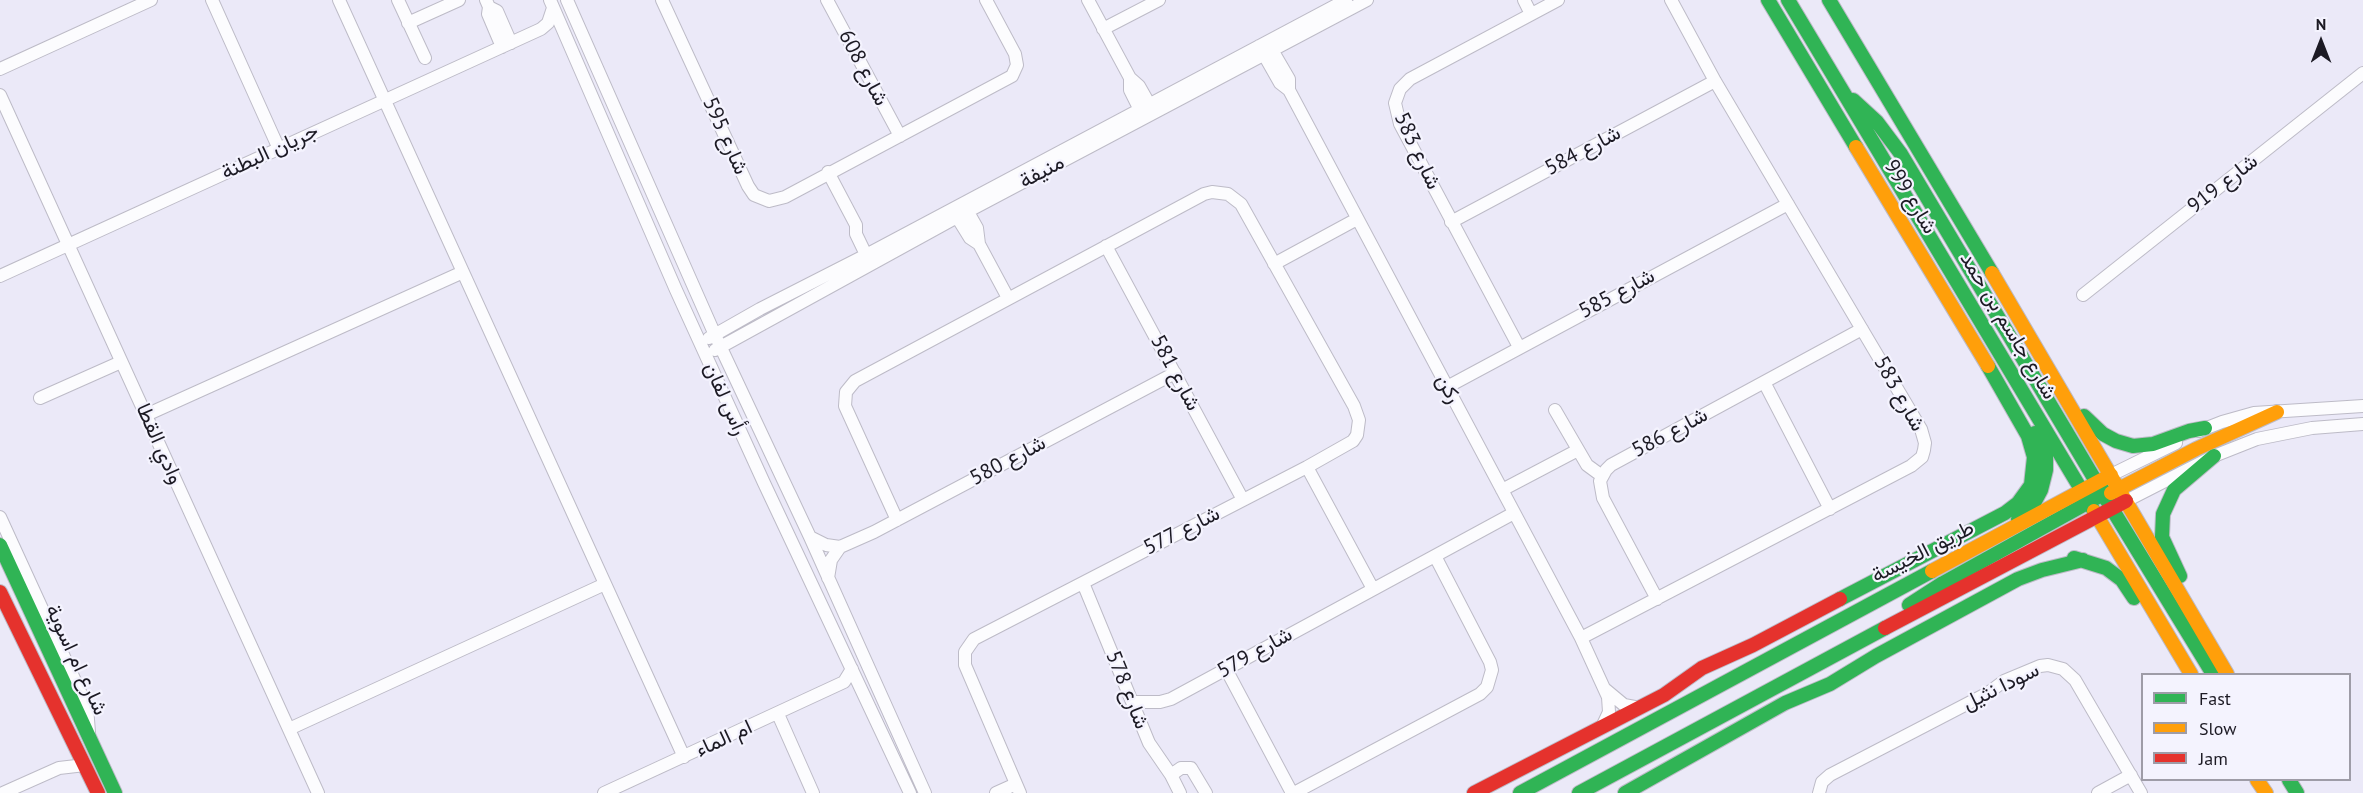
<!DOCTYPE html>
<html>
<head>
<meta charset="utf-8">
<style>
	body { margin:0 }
	#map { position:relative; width:2363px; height:793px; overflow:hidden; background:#ebe9f8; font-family:"PT Sans",sans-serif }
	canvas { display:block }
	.legend { position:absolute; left:2141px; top:673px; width:210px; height:108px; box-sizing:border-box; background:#f4f3fe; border:2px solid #9e9ca7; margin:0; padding:8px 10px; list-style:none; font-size:18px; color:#1c1a24 }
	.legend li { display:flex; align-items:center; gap:12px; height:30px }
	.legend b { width:30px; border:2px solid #9e9ca7 }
	.north { position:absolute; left:2291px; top:12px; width:60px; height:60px; -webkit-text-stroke:4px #f4f3fe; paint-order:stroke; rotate:0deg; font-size:16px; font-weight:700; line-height:24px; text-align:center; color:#1c1a24 }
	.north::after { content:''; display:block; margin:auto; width:21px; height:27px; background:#1c1a24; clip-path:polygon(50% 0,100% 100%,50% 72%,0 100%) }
</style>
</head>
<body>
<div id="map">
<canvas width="2363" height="793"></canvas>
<ul class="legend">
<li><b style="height:8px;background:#30b455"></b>Fast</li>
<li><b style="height:8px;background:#ff9f0a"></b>Slow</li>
<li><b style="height:8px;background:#e5322d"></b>Jam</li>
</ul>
<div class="north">N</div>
</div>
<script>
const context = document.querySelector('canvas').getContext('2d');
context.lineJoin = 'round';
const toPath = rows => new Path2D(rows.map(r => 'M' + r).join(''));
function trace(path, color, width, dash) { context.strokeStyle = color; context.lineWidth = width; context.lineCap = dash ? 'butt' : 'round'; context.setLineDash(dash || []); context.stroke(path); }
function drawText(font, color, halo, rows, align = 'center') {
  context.font = font + ' "PT Sans",Vazirmatn,sans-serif'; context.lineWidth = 4.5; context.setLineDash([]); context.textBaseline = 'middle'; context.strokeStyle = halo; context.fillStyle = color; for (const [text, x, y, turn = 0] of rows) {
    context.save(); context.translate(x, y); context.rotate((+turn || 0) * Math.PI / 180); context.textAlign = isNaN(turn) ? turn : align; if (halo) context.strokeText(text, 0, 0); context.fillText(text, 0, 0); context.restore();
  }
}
const street = toPath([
	[212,0,279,149],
	[339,0,684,757],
	[398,0,425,58],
	[486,0,489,7,488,14,502,47],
	[550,0,676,290,764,483,910,793],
	[567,0,715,335,810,537,925,793],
	[662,0,748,186,754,195,769,201,785,197,1012,76,1017,65,1015,54,986,0],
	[827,0,900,136],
	[1088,0,1130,78,1139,86,1152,109],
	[1524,0,1531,14],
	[489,7,497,11,511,43],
	[408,23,459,0],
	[1103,29,1159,0],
	[1268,43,1289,79,1289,90],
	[1259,46,1280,83,1289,90,1581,638,1608,697,1609,712,1602,727],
	[0,69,151,0],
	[1130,78,1130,90,1143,116],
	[0,95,318,793],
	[828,172,856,225,856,234,869,261],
	[968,212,977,228,979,244],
	[957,217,970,238,979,244,1008,298],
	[1451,222,1715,81],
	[1106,246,1243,500],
	[1274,264,1357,219],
	[0,276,541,29,548,23,553,8],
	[2083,295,2363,73],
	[709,338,760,309,866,255,1346,0],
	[1519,347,1400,124,1395,103,1400,89,1410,79,1558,0],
	[715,350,957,217,1367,0],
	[1764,382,1830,509],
	[1447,387,1788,204],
	[40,398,121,362],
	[1555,410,1587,465,1602,476],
	[146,415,463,272],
	[2199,431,2222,422,2254,413,2363,406],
	[1307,467,1373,589],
	[2111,475,2176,443],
	[1502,490,1578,450],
	[2126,501,2214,456,2257,439,2312,428,2363,424],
	[0,517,87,707,89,732],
	[897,520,845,406,846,392,855,381,1204,194,1212,192,1228,194,1241,204,1354,406,1359,420,1357,435,1353,441,1307,467,974,639,965,652,965,665,1020,793],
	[810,537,826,545,840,547,874,532,1175,373],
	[828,578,831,560,840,547],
	[1083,583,1149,743,1171,775,1180,793],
	[1657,599,1603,498,1600,481,1606,470,1611,465,1862,329],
	[1581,638,1911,466,1922,457,1924,450,1925,443,1921,429,1715,81,1671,0],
	[1226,669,1292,793],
	[1606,690,1624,705,1640,708],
	[1132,702,1160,702,1171,699,1514,513],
	[778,714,813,793],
	[289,729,605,584],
	[1171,775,1181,768,1191,768,1206,793],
	[3,793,59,768,85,765],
	[604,793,844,682,852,669],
	[996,793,1016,784],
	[1294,793,1480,694,1487,687,1492,670,1490,662,1435,556],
	[1819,793,1822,782,1830,775,1988,693,2004,681,2040,666,2048,665,2063,669,2075,680,2141,793],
	[2098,793,2131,775]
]);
const fast = toPath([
	[1768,0,1856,147],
	[1788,0,2094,511],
	[1829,0,1992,273],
	[1853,100,1877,122,1901,154,2097,483,2109,497,2126,501],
	[2084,416,2103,434,2116,441,2133,446,2153,444,2189,431,2205,428],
	[2106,499,2213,674],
	[2018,519,2033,505,2041,490,2046,470,2046,455,2035,433],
	[0,545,115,793],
	[2074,558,2106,568,2122,580,2134,598],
	[2180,576,2162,537,2163,514,2174,490,2214,456],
	[1840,599,2005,513,2018,503,2031,485,2034,457,2028,436,1988,366],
	[1909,605,1943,583,2098,497],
	[2289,780,2297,793],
	[1520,793,1932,571],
	[1579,793,1885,628],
	[1625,793,1785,703,1830,684,1876,656,2018,579,2042,570,2083,560]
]);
const slow = toPath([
	[1856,147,1988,366],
	[1992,273,2227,674],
	[2111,493,2196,449,2277,412],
	[2094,511,2191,674],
	[1932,571,2111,475],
	[2257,780,2266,793]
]);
const jam = toPath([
	[0,592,98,793],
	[1885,628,2126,501],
	[1474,793,1664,695,1702,668,1753,645,1840,599]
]);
const streetNames = [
	["شارع 608",863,68,62],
	["شارع 595",725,136,66],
	["شارع 583",1417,151,65],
	["شارع 584",1583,151,-28],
	["جريان البطنة",270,152,-25],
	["منيفة",1042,172,-28],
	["شارع 919",2223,184,-38],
	["شارع 999",1910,197,59],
	["شارع 585",1617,294,-28],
	["شارع جاسم بن حمد",2008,326,59],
	["شارع 581",1175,373,62],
	["ركن",1448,389,62],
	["شارع 583",1899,394,61],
	["رأس لفان",725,399,66],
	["شارع 586",1670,433,-28],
	["وادي القطا",159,444,66],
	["شارع 580",1008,461,-28],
	["شارع 577",1182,531,-27],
	["طريق الخيسة",1923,552,-27],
	["شارع 579",1255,653,-29],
	["شارع ام اسوية",76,660,65],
	["سودا نثيل",2001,687,-26],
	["شارع 578",1127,690,68],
	["ام الماء",724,739,-25]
];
trace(street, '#bdbbc7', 14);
trace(fast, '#bdbbc7', 16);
trace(slow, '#bdbbc7', 16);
trace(jam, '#bdbbc7', 16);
trace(street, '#fcfcfe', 12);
trace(fast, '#30b455', 14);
trace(slow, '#ff9f0a', 14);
trace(jam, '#e5322d', 14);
drawText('21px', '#1c1a24', '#f4f3fe', streetNames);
</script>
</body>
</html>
